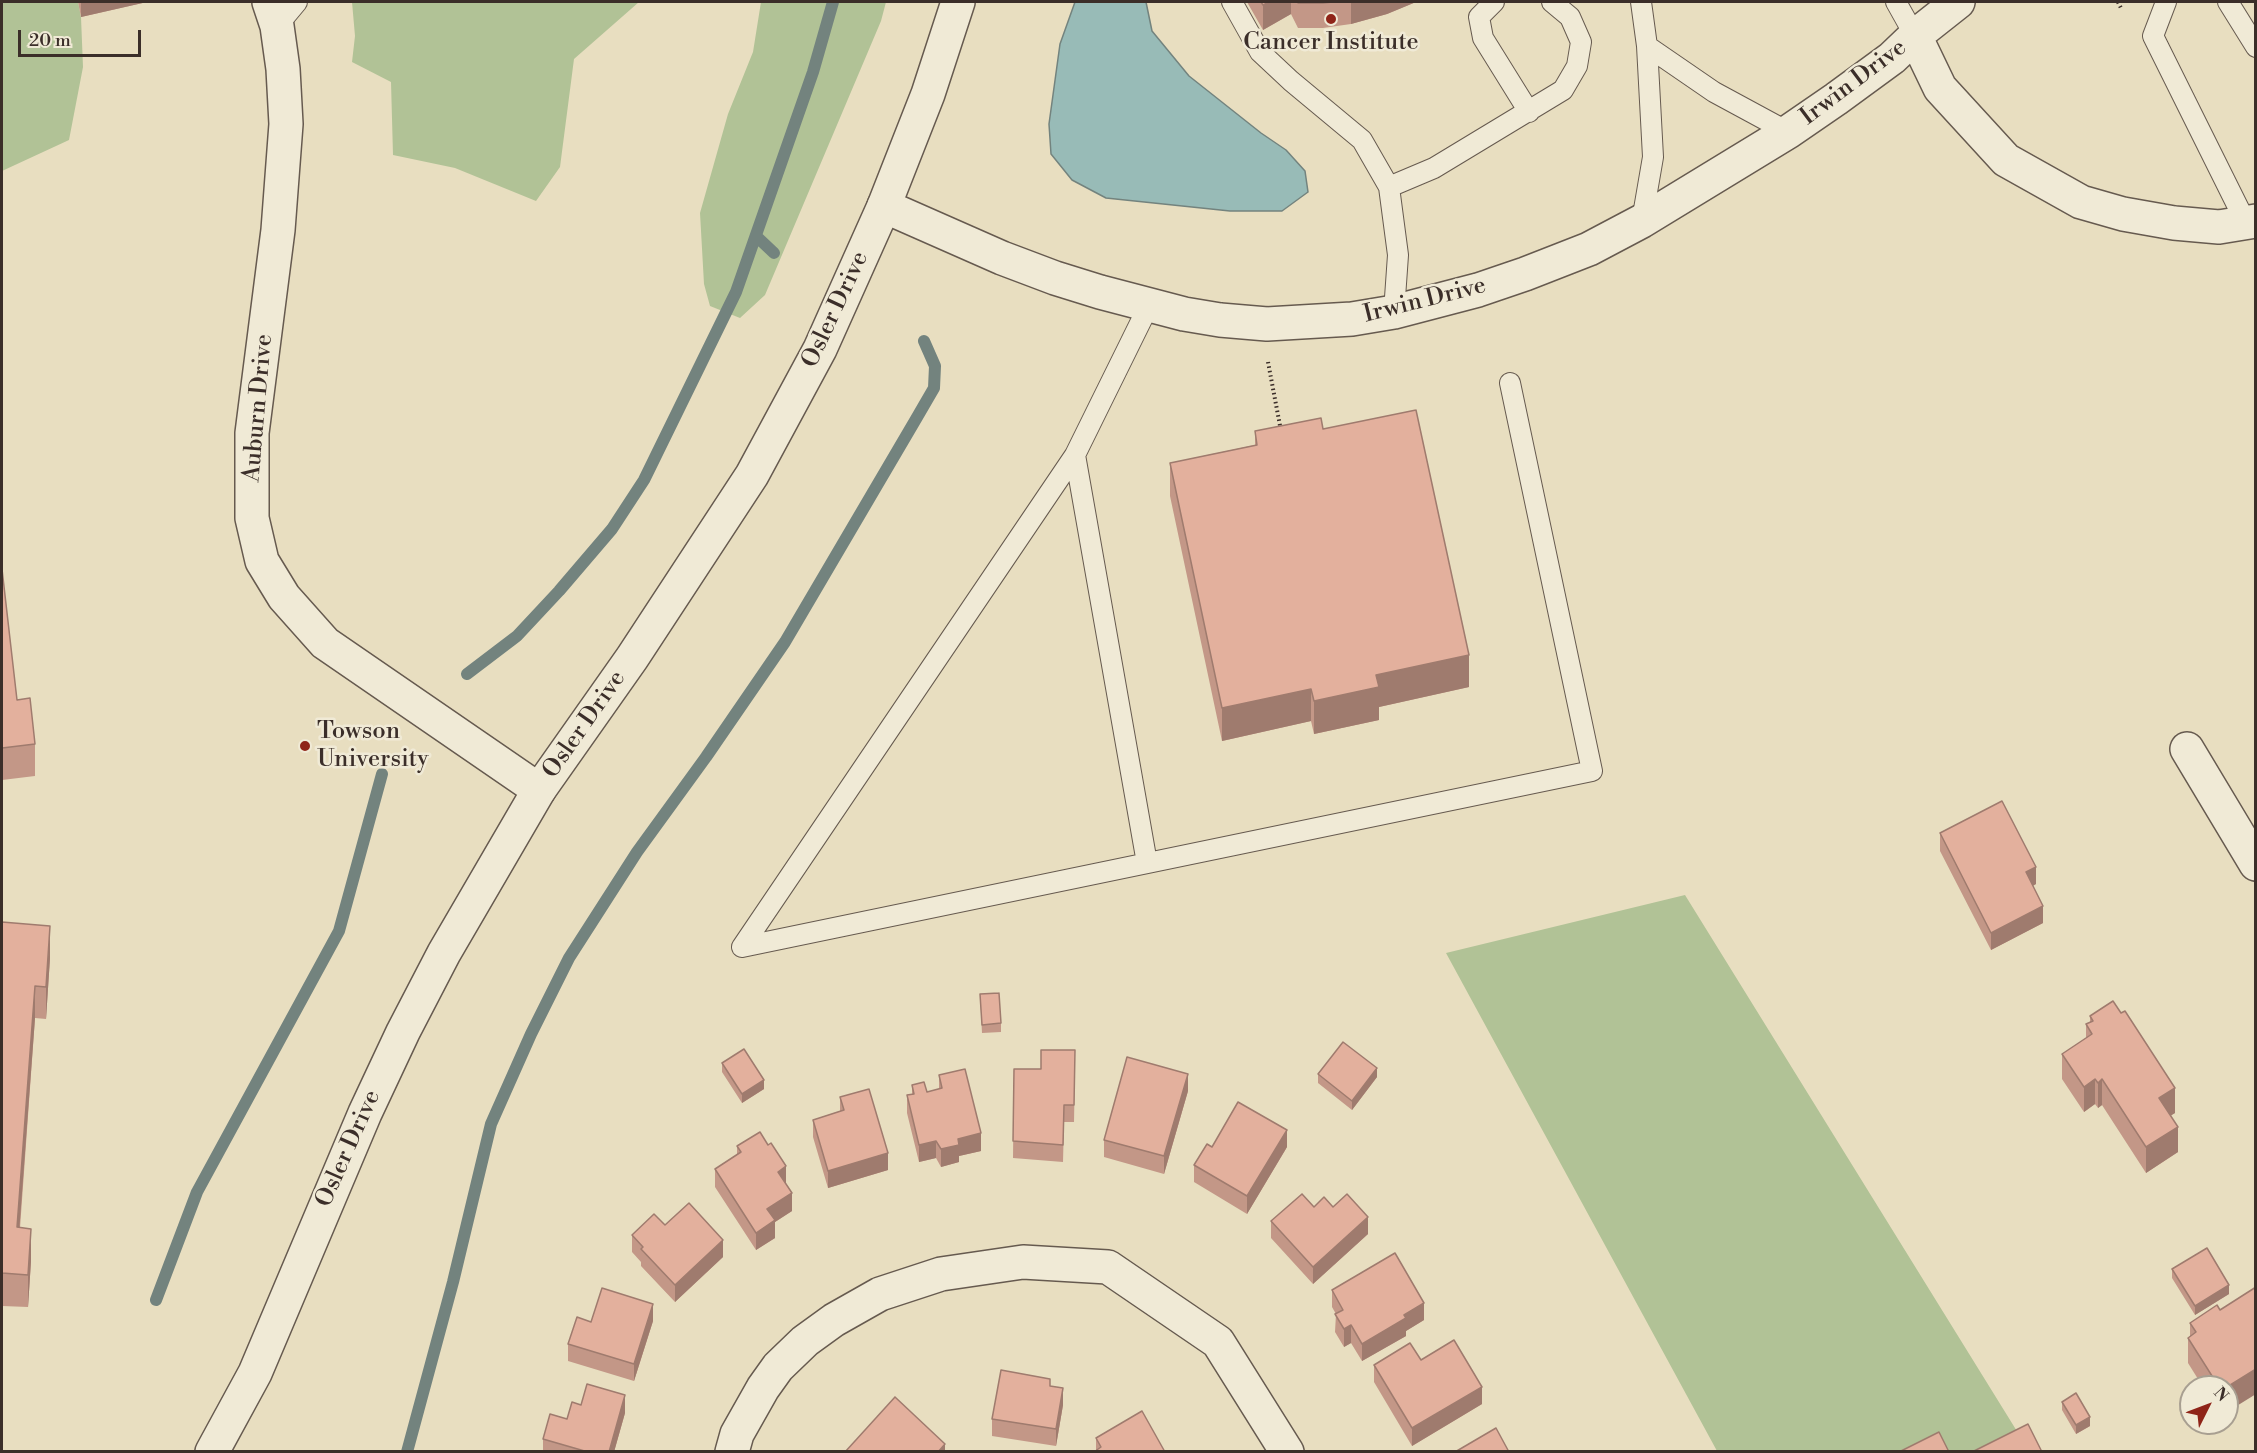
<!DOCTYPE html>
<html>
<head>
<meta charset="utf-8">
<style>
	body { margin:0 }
	#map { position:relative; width:2257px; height:1453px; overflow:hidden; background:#e8dec0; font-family:"Libre Bodoni",serif }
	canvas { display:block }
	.frame { position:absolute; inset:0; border:3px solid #3b2e29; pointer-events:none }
	.north { position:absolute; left:2179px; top:1375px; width:60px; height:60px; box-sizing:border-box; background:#f0ead6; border:2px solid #a89f91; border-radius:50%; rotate:48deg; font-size:16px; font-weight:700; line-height:24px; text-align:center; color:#3b2e29 }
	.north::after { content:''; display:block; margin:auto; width:21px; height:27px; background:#8f2418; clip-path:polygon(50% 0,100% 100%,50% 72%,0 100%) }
	.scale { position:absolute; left:18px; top:30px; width:123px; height:27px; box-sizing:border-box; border:3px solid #3b2e29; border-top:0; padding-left:8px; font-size:18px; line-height:21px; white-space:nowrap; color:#3b2e29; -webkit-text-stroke:4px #f0ead6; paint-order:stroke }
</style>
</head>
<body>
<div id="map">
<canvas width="2257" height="1453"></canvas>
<div class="frame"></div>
<div class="north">N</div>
<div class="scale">20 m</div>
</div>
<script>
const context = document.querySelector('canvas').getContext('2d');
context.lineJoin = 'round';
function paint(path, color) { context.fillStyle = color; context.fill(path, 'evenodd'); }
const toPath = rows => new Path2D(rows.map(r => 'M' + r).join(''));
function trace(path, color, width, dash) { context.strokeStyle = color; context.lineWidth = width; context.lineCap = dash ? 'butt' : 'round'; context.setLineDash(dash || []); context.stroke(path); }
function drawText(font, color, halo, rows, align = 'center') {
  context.font = font + ' "Libre Bodoni",serif'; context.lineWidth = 5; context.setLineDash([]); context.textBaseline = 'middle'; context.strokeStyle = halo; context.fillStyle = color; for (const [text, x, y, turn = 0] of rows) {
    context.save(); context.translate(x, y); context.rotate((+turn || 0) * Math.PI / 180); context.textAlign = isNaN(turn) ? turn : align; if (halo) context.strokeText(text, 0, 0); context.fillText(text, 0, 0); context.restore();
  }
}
const green = toPath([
	[2,2,78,2,81,17,83,67,69,140,2,171],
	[352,2,639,2,574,59,560,167,536,201,455,168,393,155,391,82,352,62,355,36],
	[761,2,886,2,881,21,765,295,740,318,710,306,704,284,700,213,728,114,753,52],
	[1685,895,2028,1449,2023,1452,1717,1451,1446,953]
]);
const water = toPath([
	[1075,2,1146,2,1152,31,1189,76,1261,133,1286,150,1305,171,1308,192,1282,211,1230,211,1106,198,1072,180,1051,154,1049,124,1060,44,1075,2]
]);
const stream = toPath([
	[756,236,774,253],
	[467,674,517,636,559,591,612,529,644,480,736,292,813,72,833,2],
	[156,1300,197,1192,339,931,382,774],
	[407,1452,453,1282,491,1124,531,1034,569,958,637,852,706,757,785,642,916,419,934,388,935,366,924,341]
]);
const path = toPath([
	[2118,2,2121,8],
	[1268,362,1281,431]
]);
const service = toPath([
	[1232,2,1260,52,1291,81,1362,140,1389,187,1398,255,1394,312],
	[1494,2,1479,17,1483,38,1529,112],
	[1641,2,1647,46,1653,157,1642,221],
	[1896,2,1915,36],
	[2166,2,2153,36,2246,223],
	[2228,2,2256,47],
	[277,26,297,2],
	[1647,46,1714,92,1788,132],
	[1389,187,1434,168,1563,90,1577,66,1581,42,1570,17,1552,2],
	[1147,863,1075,455,1149,305],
	[742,947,1592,771,1510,383],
	[742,947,1075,455]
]);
const minor = toPath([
	[269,2,277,26,283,69,286,124,278,230,252,433,252,518,262,561,284,597,325,643,539,790],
	[1915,36,1940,88,2006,160,2081,202,2123,214,2174,223,2219,227,2256,221],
	[884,206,1002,258,1055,278,1100,292,1184,314,1220,320,1267,324,1352,319,1394,312,1478,290,1525,274,1589,249,1642,221,1788,132,1836,99,1892,58,1915,36,1958,2],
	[2187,749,2256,864],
	[732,1452,737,1434,763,1388,778,1367,805,1341,834,1320,880,1294,941,1274,1023,1262,1108,1267,1218,1342,1287,1452]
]);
const tertiary = toPath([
	[212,1452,255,1373,365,1113,403,1032,444,953,539,790,632,658,752,475,820,349,884,206,928,94,958,2]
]);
const wall = toPath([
	[78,2,147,2,81,17],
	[1247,2,1416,2,1387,14,1351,24,1323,28,1298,28,1291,14,1263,30],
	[1323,429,1469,687,1379,707,1379,720,1314,734,1311,721,1222,741,1170,496,1170,463,1255,445,1255,431],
	[2,569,17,700,35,744,35,776,2,780],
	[1940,833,2036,884,2033,886,2043,923,1991,950,1940,851],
	[2,922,50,958,46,1019,35,1018,20,1228,31,1261,28,1307,2,1306],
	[980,994,1001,1023,1001,1032,982,1033],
	[2090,1016,2175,1113,2171,1115,2178,1152,2146,1173,2102,1105,2098,1108,2095,1104,2084,1112,2062,1079,2062,1054,2086,1038,2086,1024,2090,1022],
	[722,1063,764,1089,742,1103,722,1072],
	[1075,1067,1074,1122,1064,1122,1063,1162,1013,1158,1014,1069,1041,1069],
	[1318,1074,1377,1077,1352,1110,1318,1083],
	[939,1075,981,1151,959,1156,959,1162,941,1167,936,1158,919,1162,907,1113,907,1095,912,1094,912,1085,927,1092,939,1089],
	[1188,1091,1164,1174,1104,1157,1104,1140],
	[840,1097,888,1170,828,1188,813,1137,813,1120,840,1111],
	[737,1146,786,1184,792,1211,775,1222,775,1238,756,1250,715,1187,715,1169,737,1155],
	[1287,1147,1247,1214,1194,1182,1194,1165],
	[1314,1207,1368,1234,1313,1284,1271,1238,1271,1221],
	[632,1235,723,1257,675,1302,641,1266,641,1262,632,1252],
	[2172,1269,2229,1294,2195,1315,2172,1278],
	[1332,1290,1424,1320,1406,1331,1406,1336,1362,1361,1351,1343,1344,1347,1335,1332,1336,1314,1332,1307],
	[2220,1310,2227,1387,2203,1387,2188,1363,2188,1338,2190,1336,2190,1323],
	[653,1321,634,1381,568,1361,568,1344,591,1322],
	[1421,1360,1482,1404,1412,1446,1374,1382,1374,1365],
	[2062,1402,2090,1426,2076,1434,2062,1410],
	[581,1405,625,1413,614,1452,543,1452,543,1439,567,1419],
	[1063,1405,1056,1446,992,1436,992,1419],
	[1096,1438,1165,1452,1096,1451]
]);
const shadedWall = toPath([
	[81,2,147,2,81,17],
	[1269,2,1291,2,1291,14,1263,30,1263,5],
	[1351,2,1416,2,1387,14,1351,24],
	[1469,655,1469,687,1379,707,1379,720,1314,734,1314,701,1376,675],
	[1311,689,1311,721,1222,741,1222,708],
	[2036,867,2036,884,2026,889,2026,872],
	[2043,906,2043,923,1991,950,1991,933],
	[50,926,50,958,46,1019,46,987],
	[35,986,35,1018,17,1260,17,1227],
	[1377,1068,1377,1077,1352,1110,1352,1101],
	[1188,1074,1188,1091,1164,1174,1164,1156],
	[2095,1079,2095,1104,2084,1112,2084,1087],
	[2102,1079,2102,1105,2098,1108,2098,1083],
	[764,1080,764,1089,742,1103,742,1094],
	[2175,1088,2175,1113,2159,1123,2159,1098],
	[2178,1127,2178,1152,2146,1173,2146,1147],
	[1287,1130,1287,1147,1247,1214,1247,1196],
	[981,1133,981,1151,959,1156,959,1162,941,1167,941,1149,958,1139],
	[936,1141,936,1158,919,1162,919,1145],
	[888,1153,888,1170,828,1188,828,1171],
	[786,1166,786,1184,778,1172],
	[792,1193,792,1211,775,1222,775,1238,756,1250,756,1233,767,1209],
	[1368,1217,1368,1234,1313,1284,1313,1267],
	[31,1229,31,1261,28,1307,28,1275],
	[723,1240,723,1257,675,1302,675,1285],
	[2229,1285,2229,1294,2195,1315,2195,1306],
	[1424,1303,1424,1320,1406,1331,1406,1336,1362,1361,1362,1344,1404,1315],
	[653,1304,653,1321,634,1381,634,1364],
	[1351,1325,1351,1343,1344,1347,1344,1329],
	[2256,1369,2256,1394,2227,1412,2227,1387],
	[1482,1387,1482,1404,1412,1446,1412,1428],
	[1063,1388,1063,1405,1056,1446,1056,1429],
	[625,1395,625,1413,614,1452,609,1452],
	[2090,1417,2090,1426,2076,1434,2076,1425],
	[945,1444,945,1452,938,1452]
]);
const building = toPath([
	[1261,2,1269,2,1263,5,1261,2],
	[1298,2,1333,2,1323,3,1298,3,1298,2],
	[1416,410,1469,655,1376,675,1379,687,1314,701,1311,689,1222,708,1170,463,1257,445,1255,431,1321,418,1323,429,1416,410],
	[2,569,17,700,30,698,35,744,2,748,2,569],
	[2002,801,2036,867,2026,872,2043,906,1991,933,1940,833,2002,801],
	[2,922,50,926,46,987,35,986,17,1227,31,1229,28,1275,2,1273,2,922],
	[999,993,1001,1023,982,1025,980,994,999,993],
	[2113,1001,2121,1013,2125,1011,2175,1088,2159,1098,2178,1127,2146,1147,2102,1079,2098,1083,2095,1079,2084,1087,2062,1054,2092,1034,2086,1024,2093,1021,2090,1016,2113,1001],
	[1343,1042,1377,1068,1352,1101,1318,1074,1343,1042],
	[744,1049,764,1080,742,1094,722,1063,744,1049],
	[1041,1050,1075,1050,1074,1105,1064,1105,1063,1145,1013,1141,1014,1069,1041,1069,1041,1050],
	[1127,1057,1188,1074,1164,1156,1104,1140,1127,1057],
	[965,1069,981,1133,958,1139,959,1145,941,1149,936,1141,919,1145,907,1095,914,1094,912,1085,924,1082,927,1092,942,1088,939,1075,965,1069],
	[869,1089,888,1153,828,1171,813,1120,844,1110,840,1097,869,1089],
	[1238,1102,1287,1130,1247,1196,1194,1165,1207,1144,1212,1147,1238,1102],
	[760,1132,768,1145,771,1143,786,1166,778,1172,792,1193,767,1209,775,1220,756,1233,715,1169,741,1152,737,1146,760,1132],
	[1302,1194,1314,1207,1324,1197,1333,1207,1347,1194,1368,1217,1313,1267,1271,1221,1302,1194],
	[689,1203,723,1240,675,1285,641,1249,643,1247,632,1235,654,1214,665,1225,689,1203],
	[2207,1248,2229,1285,2195,1306,2172,1269,2207,1248],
	[1395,1253,1424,1303,1404,1315,1406,1318,1362,1344,1351,1325,1344,1329,1335,1314,1343,1310,1332,1290,1395,1253],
	[2256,1287,2256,1369,2227,1387,2219,1387,2188,1338,2196,1332,2190,1323,2217,1305,2220,1310,2256,1287],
	[602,1288,653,1304,634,1364,568,1344,577,1317,591,1322,602,1288],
	[1454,1340,1482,1387,1412,1428,1374,1365,1410,1343,1421,1360,1454,1340],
	[1001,1370,1050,1379,1050,1386,1063,1388,1056,1429,992,1419,1001,1370],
	[587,1384,625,1395,609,1452,588,1452,543,1439,550,1414,567,1419,572,1402,581,1405,587,1384],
	[2076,1393,2090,1417,2076,1425,2062,1402,2076,1393],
	[895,1397,945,1444,938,1452,845,1452,895,1397],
	[1142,1411,1165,1452,1094,1452,1101,1447,1096,1438,1142,1411],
	[2028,1424,2042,1452,1972,1452,2028,1424],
	[1496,1428,1509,1452,1455,1452,1496,1428],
	[1939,1432,1949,1452,1899,1452,1939,1432]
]);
const markers = [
	[1331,19,6,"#8f2418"],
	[305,746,6,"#8f2418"]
];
const poiNames = [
	["Cancer Institute",1331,43],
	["Towson",317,732,"left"],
	["University",317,760,"left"]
];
const streetNames = [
	["Irwin Drive",1854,83,-37],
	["Irwin Drive",1425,301,-14],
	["Osler Drive",836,310,-65],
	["Auburn Drive",259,408,-85],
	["Osler Drive",585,725,-55],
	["Osler Drive",349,1149,-66]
];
paint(green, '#b1c296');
paint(water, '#98bbb7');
trace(water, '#73837e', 1.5);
trace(stream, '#73837e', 12);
trace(service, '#665a4f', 22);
trace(minor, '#665a4f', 36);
trace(tertiary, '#665a4f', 36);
trace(path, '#3b2e29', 4, [1.5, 3]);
trace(service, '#f0ead6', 20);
trace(minor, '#f0ead6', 33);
trace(tertiary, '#f0ead6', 33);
paint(wall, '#c39787');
paint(shadedWall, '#9f7b6e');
paint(building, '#e3b09d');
trace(building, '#9f7b6e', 1.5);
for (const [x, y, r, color] of markers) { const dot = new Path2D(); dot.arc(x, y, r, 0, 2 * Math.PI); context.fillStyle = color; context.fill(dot); trace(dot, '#f0ead6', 2); }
drawText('24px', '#3b2e29', '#f0ead6', poiNames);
drawText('24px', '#3b2e29', '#f0ead6', streetNames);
</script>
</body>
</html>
